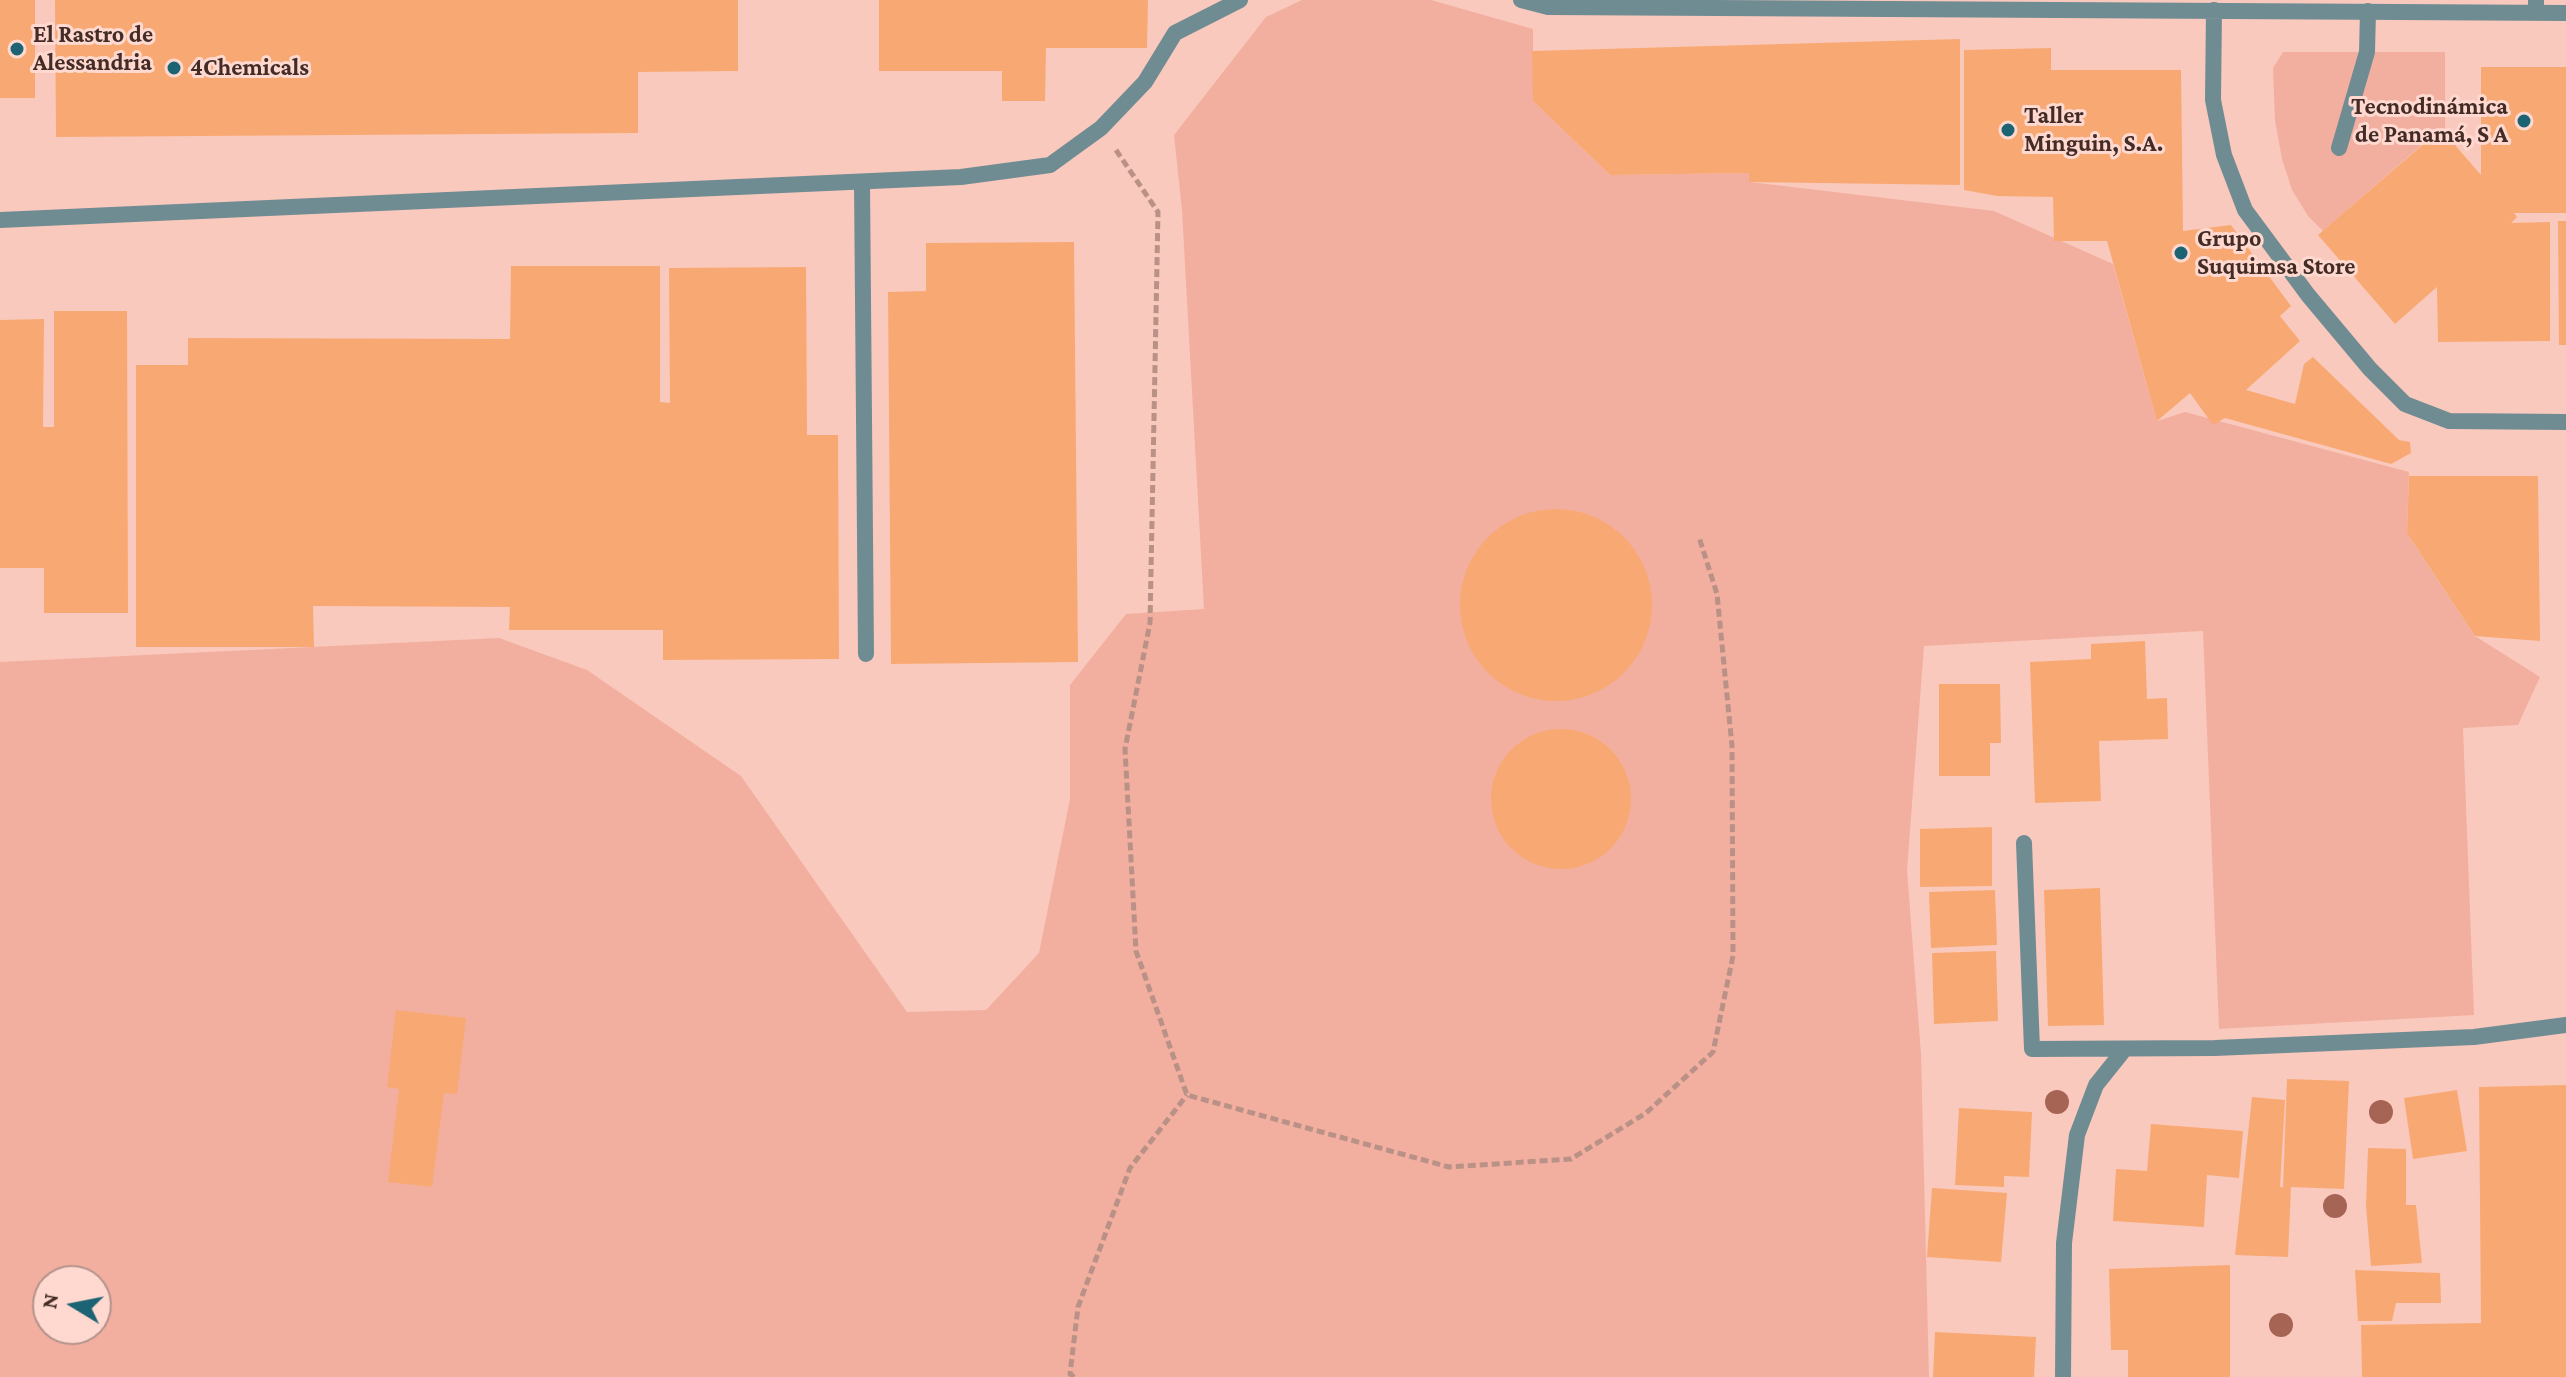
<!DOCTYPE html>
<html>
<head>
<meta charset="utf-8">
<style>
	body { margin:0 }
	#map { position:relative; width:2566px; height:1377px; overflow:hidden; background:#fac9bd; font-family:"Crimson Pro",serif }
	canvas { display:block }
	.north { position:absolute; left:32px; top:1265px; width:80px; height:80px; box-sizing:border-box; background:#ffd9d0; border:2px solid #b4938c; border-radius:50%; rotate:280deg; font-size:22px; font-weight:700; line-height:32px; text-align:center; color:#432b26 }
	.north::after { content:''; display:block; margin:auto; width:28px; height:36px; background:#1c6473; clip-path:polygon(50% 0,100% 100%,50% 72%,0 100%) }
</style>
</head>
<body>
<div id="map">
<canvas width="2566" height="1377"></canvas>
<div class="north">N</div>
</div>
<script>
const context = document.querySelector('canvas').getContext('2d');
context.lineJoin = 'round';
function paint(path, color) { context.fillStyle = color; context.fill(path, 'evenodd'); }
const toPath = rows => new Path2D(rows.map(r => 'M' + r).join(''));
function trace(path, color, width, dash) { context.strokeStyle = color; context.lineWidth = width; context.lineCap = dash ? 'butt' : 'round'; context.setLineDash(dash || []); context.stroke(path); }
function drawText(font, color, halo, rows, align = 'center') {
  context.font = font + ' "Crimson Pro",serif'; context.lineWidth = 6; context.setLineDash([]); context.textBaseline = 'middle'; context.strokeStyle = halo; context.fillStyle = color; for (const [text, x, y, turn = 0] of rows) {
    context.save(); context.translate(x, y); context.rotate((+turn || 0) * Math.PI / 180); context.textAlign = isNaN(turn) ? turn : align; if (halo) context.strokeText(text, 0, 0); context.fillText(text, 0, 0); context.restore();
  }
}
const green = toPath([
	[1302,0,1431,0,1533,29,1533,101,1610,175,1749,173,1750,182,1994,211,2113,264,2157,421,2185,412,2409,472,2407,533,2475,636,2540,677,2518,725,2463,728,2474,1015,2219,1029,2203,631,1924,646,1907,870,1921,1054,1929,1377,0,1377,0,662,499,638,587,670,741,776,907,1012,986,1010,1039,953,1070,799,1070,685,1126,614,1204,609,1182,210,1174,135,1266,17],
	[48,1281,96,1281,96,1329,48,1329],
	[2283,52,2445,52,2445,134,2440,129,2323,231,2308,216,2292,190,2282,159,2275,120,2273,68]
]);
const building = toPath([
	[0,0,35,0,35,98,0,98],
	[55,0,738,0,738,71,638,72,638,133,56,137],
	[879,0,1148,0,1147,48,1046,48,1045,101,1002,101,1002,71,879,71],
	[1960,39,1960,185,1749,182,1749,173,1610,175,1533,101,1532,51],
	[2051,48,2051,70,2181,70,2183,231,2231,225,2291,306,2280,316,2300,341,2246,390,2295,404,2304,364,2313,357,2399,440,2410,442,2411,453,2391,464,2225,418,2213,425,2190,393,2157,421,2107,241,2054,241,2053,197,1997,196,1964,190,1964,50],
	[2481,67,2566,67,2566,213,2514,213,2517,217,2511,223,2550,222,2550,341,2438,342,2437,287,2395,324,2318,235,2441,129,2481,175],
	[2558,221,2566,221,2566,345,2559,345],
	[1074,242,1078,662,891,664,888,292,926,291,926,243],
	[511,266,660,266,660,402,670,403,669,268,806,267,807,435,838,435,839,659,663,660,663,630,509,630,510,607,313,606,314,647,136,647,136,365,188,365,188,338,510,339],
	[54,311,127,311,128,613,44,613,44,568,0,568,0,320,44,319,43,427,54,427],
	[2409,476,2538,476,2540,641,2475,636,2407,533],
	'1460 605a96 96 0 1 1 192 0a96 96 0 1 1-192 0Z',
	[2145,641,2147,699,2167,698,2168,739,2099,741,2101,801,2035,803,2030,662,2091,659,2091,644],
	[1939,684,2000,684,2001,743,1990,743,1990,776,1939,776],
	'1491 799a70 70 0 1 1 140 0a70 70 0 1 1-140 0Z',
	[1992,827,1992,886,1920,887,1920,829],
	[2100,888,2104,1025,2048,1026,2044,890],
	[1995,890,1997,945,1931,948,1929,892],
	[1996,951,1998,1021,1934,1024,1932,953],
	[396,1010,466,1018,457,1094,444,1093,432,1187,388,1182,399,1089,387,1087],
	[2287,1079,2349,1081,2344,1189,2291,1187,2288,1257,2235,1255,2252,1097,2285,1100,2280,1187,2283,1187],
	[2566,1085,2566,1377,2362,1377,2361,1325,2481,1323,2479,1087],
	[2457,1090,2467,1151,2413,1159,2404,1098],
	[1959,1108,2032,1112,2029,1177,2004,1176,2004,1187,1955,1185],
	[2151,1124,2243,1131,2239,1178,2207,1175,2204,1227,2113,1221,2116,1169,2147,1171],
	[2368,1148,2406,1149,2406,1205,2416,1205,2422,1263,2371,1266,2366,1205],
	[1932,1188,2007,1193,2001,1262,1927,1257],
	[2230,1265,2230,1377,2128,1377,2128,1350,2111,1350,2109,1269],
	[2355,1270,2440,1273,2441,1303,2396,1303,2392,1321,2358,1321],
	[1935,1332,2036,1337,2034,1377,1933,1377]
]);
const path = toPath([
	[1116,150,1158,212,1150,623,1125,749,1136,951,1187,1095,1449,1167,1571,1159,1646,1113,1713,1052,1733,956,1732,746,1717,594,1699,537],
	[1074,1377,1070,1374,1078,1307,1130,1168,1187,1095]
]);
const lane = toPath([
	[2536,0,2536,12],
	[2339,148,2367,52,2368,11],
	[862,182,866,654]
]);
const street = toPath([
	[1521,0,1548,7,2566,13],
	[2214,10,2213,100,2224,155,2245,210,2308,295,2370,369,2405,404,2449,421,2566,422],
	[0,220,961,177,1050,165,1101,128,1145,82,1175,33,1240,0],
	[2024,843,2032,1049,2215,1048,2474,1037,2566,1025],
	[2063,1377,2064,1243,2077,1135,2096,1085,2124,1050]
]);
const trees = [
	[2057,1102],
	[2381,1112],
	[2335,1206],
	[2281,1325]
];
const markers = [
	[17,49,8,"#1c6473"],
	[174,68,8,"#1c6473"],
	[2524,121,8,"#1c6473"],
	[2008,130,8,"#1c6473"],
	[2181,253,8,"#1c6473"]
];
const poiNames = [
	["El Rastro de",33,35],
	["Alessandria",33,63],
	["4Chemicals",190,68],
	["Tecnodinámica",2508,107,"right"],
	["de Panamá, S A",2508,135,"right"],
	["Taller",2024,116],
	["Minguin, S.A.",2024,144],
	["Grupo",2197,239],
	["Suquimsa Store",2197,267]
];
paint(green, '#f2af9f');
paint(building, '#f8a973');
trace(path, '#b99187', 5, [8, 4]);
trace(lane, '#708c93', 16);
trace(street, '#708c93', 16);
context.fillStyle = '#a66455';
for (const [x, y] of trees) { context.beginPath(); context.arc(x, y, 12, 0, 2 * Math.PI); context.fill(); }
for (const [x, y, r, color] of markers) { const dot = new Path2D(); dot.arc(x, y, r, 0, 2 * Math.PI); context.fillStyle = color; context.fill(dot); trace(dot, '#ffd9d0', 3); }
drawText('bold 24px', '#432b26', '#ffd9d0', poiNames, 'left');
</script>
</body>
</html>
